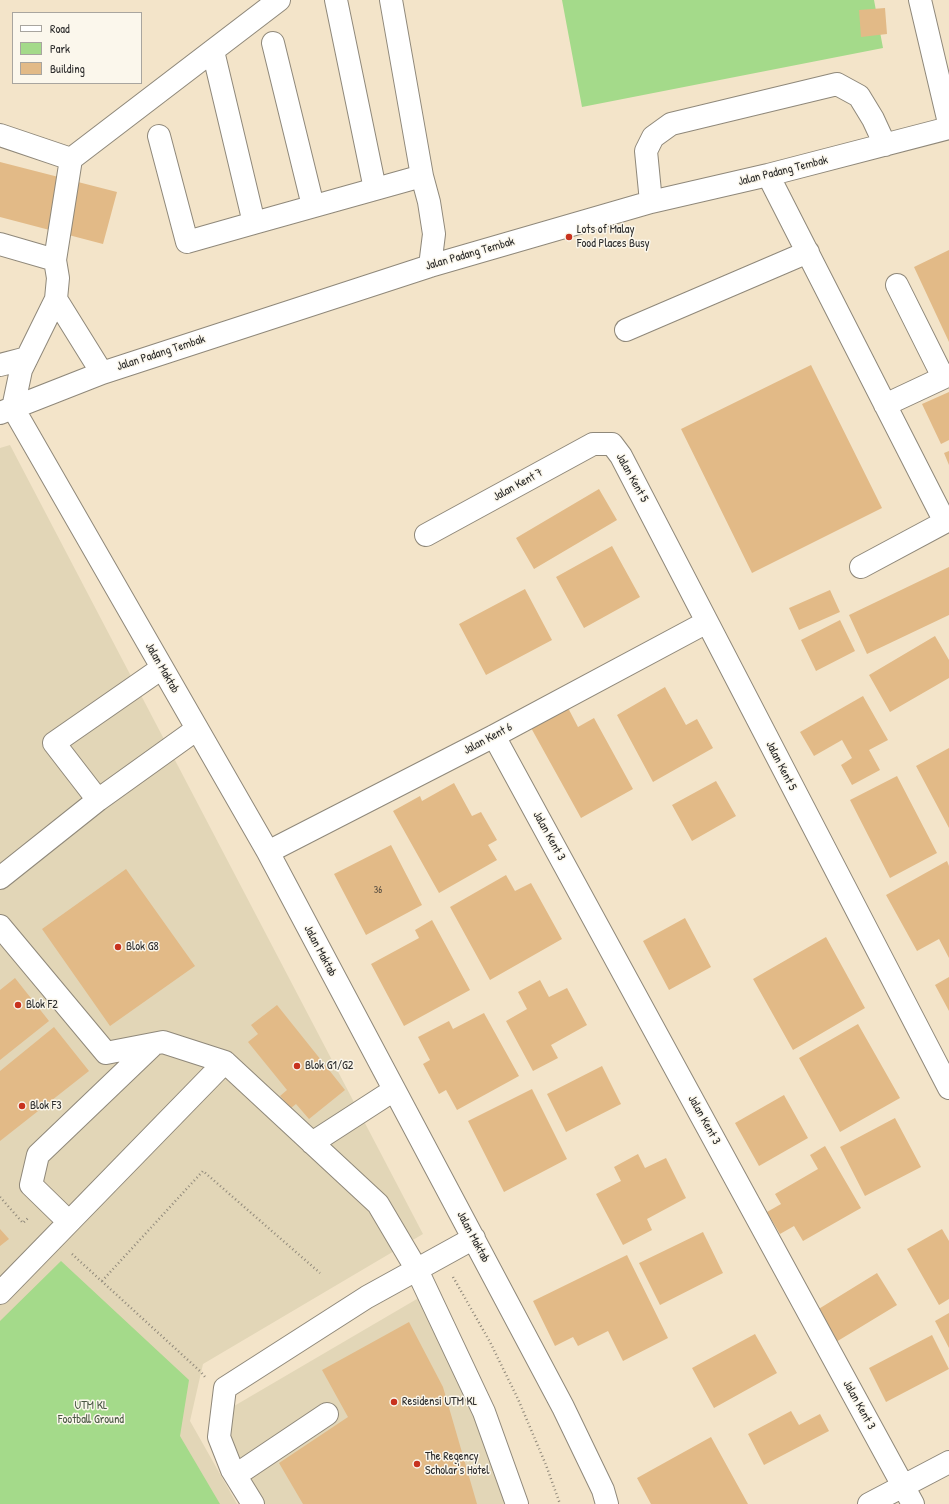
<!DOCTYPE html>
<html>
<head>
<meta charset="utf-8">
<style>
	body { margin:0 }
	#map { position:relative; width:949px; height:1504px; overflow:hidden; background:#f3e4c9; font-family:"Patrick Hand",sans-serif }
	canvas { display:block }
	.legend { position:absolute; left:12px; top:12px; width:130px; height:72px; box-sizing:border-box; background:#fbf7ec; border:1px solid #a8a59f; margin:0; padding:5px 7px; list-style:none; font-size:12px; color:#2b2b2b }
	.legend li { display:flex; align-items:center; gap:8px; height:20px }
	.legend b { width:20px; border:1px solid #a8a59f }
</style>
</head>
<body>
<div id="map">
<canvas width="949" height="1504"></canvas>
<ul class="legend">
<li><b style="height:5px;background:#fff"></b>Road</li>
<li><b style="height:11px;background:#a4da8a"></b>Park</li>
<li><b style="height:11px;background:#e2ba87"></b>Building</li>
</ul>
</div>
<script>
const context = document.querySelector('canvas').getContext('2d');
context.lineJoin = 'round';
function paint(path, color) { context.fillStyle = color; context.fill(path, 'evenodd'); }
const toPath = rows => new Path2D(rows.map(r => 'M' + r).join(''));
function trace(path, color, width, dash) { context.strokeStyle = color; context.lineWidth = width; context.lineCap = dash ? 'butt' : 'round'; context.setLineDash(dash || []); context.stroke(path); }
function drawText(font, color, halo, rows, align = 'center') {
  context.font = font + ' "Patrick Hand",sans-serif'; context.lineWidth = 3; context.setLineDash([]); context.textBaseline = 'middle'; context.strokeStyle = halo; context.fillStyle = color; for (const [text, x, y, turn = 0] of rows) {
    context.save(); context.translate(x, y); context.rotate((+turn || 0) * Math.PI / 180); context.textAlign = isNaN(turn) ? turn : align; if (halo) context.strokeText(text, 0, 0); context.fillText(text, 0, 0); context.restore();
  }
}
const built = toPath([
	[10,445,423,1234,203,1364,190,1421,237,1504,0,1504,0,448],
	[422,1296,480,1418,509,1504,261,1504,227,1435,229,1409]
]);
const green = toPath([
	[562,0,874,0,883,48,582,107],
	[61,1261,189,1380,180,1436,220,1504,0,1504,0,1321]
]);
const building = toPath([
	[885,8,887,34,861,37,859,10],
	[0,162,117,192,103,244,0,217],
	[949,250,949,342,914,267],
	[811,365,882,508,752,573,681,429],
	[949,392,949,440,941,444,922,404],
	[949,451,949,465,944,453],
	[599,489,617,520,534,569,516,538],
	[612,546,640,597,584,628,556,577],
	[949,567,949,615,867,654,849,615],
	[525,589,552,640,486,675,459,624],
	[830,590,840,612,799,630,789,608],
	[840,620,855,651,816,671,801,640],
	[935,636,949,660,949,678,890,712,869,675],
	[665,687,686,725,697,719,713,748,653,782,617,715],
	[863,696,888,740,869,750,880,770,852,785,841,765,852,758,842,740,814,756,800,732],
	[567,706,578,727,594,718,633,789,581,818,530,726],
	[949,748,949,828,916,766],
	[897,776,937,853,890,878,850,800],
	[716,781,736,816,692,841,672,805],
	[454,783,472,816,481,812,497,840,488,845,497,860,439,893,393,811,420,796,422,801],
	[391,845,422,905,366,935,334,874],
	[947,861,949,866,949,958,939,939,917,951,886,895],
	[126,869,195,966,110,1026,42,929],
	[506,875,515,891,531,883,562,939,490,980,450,907],
	[685,918,711,967,669,990,643,941],
	[432,920,470,990,404,1026,371,964,419,938,415,930],
	[826,937,865,1008,793,1050,753,979],
	[949,977,949,1011,935,985],
	[15,978,49,1021,0,1060,0,990],
	[540,980,549,997,567,988,587,1025,551,1045,558,1058,533,1071,506,1021,527,1009,518,992],
	[277,1005,345,1090,309,1119,296,1104,291,1108,280,1096,287,1090,248,1042,258,1034,251,1025],
	[484,1013,519,1076,457,1110,446,1090,439,1094,423,1064,430,1060,418,1037,449,1021,453,1029],
	[858,1024,900,1098,840,1132,799,1058],
	[54,1027,89,1071,0,1141,0,1071],
	[602,1066,621,1104,566,1132,547,1094],
	[532,1089,567,1159,504,1192,468,1121],
	[784,1095,808,1138,759,1166,735,1123],
	[895,1118,921,1167,865,1196,840,1147],
	[825,1146,861,1208,803,1241,794,1226,780,1234,767,1212,781,1204,775,1194,818,1169,810,1155],
	[638,1154,645,1168,666,1158,686,1198,647,1219,652,1230,623,1245,596,1194,621,1181,614,1167],
	[0,1229,9,1239,0,1246],
	[942,1229,949,1241,949,1299,939,1305,907,1249],
	[703,1232,723,1273,660,1305,639,1263],
	[627,1255,668,1338,623,1361,608,1331,578,1346,573,1337,555,1346,533,1301],
	[877,1273,897,1305,836,1342,817,1310],
	[949,1313,949,1348,935,1321],
	[409,1322,443,1387,477,1504,303,1504,279,1463,348,1417,322,1370],
	[755,1334,777,1373,714,1408,692,1368],
	[932,1335,949,1369,886,1402,869,1368],
	[791,1411,799,1425,820,1414,829,1431,764,1465,748,1434],
	[711,1437,748,1504,651,1504,637,1478]
]);
const path = toPath([
	[0,1197,23,1223,29,1217],
	[72,1254,201,1372,205,1377],
	[453,1277,490,1342,518,1399,546,1465,560,1504],
	[102,1281,203,1171,320,1273]
]);
const minor = toPath([
	[336,0,375,189],
	[920,0,949,123],
	[273,43,313,206],
	[0,135,71,159,279,0],
	[159,136,187,242,254,223,213,51],
	[768,175,945,522,861,567],
	[422,176,429,202,434,234,430,266],
	[651,202,646,151,653,137,671,124,837,84,859,96,873,119,885,145],
	[254,223,422,176,391,0],
	[0,244,55,260,58,278,56,299,21,370,13,408],
	[55,260,71,159],
	[897,285,943,377],
	[56,299,102,373],
	[626,330,808,252],
	[0,365,27,358],
	[885,405,949,375],
	[13,408,268,852,563,1407,603,1490,607,1504],
	[0,413,102,373,430,266,651,202,768,175,949,128],
	[426,535,593,444,612,444,621,456,949,1088],
	[494,736,913,1504],
	[98,800,54,743,162,668],
	[268,852,494,736,707,622],
	[0,878,98,800,197,729],
	[0,926,106,1053,163,1042,225,1062,378,1204,417,1270,484,1412,517,1504],
	[312,1143,394,1090],
	[69,1222,31,1185,38,1155,154,1044],
	[0,1293,225,1062],
	[236,1475,327,1414],
	[253,1504,232,1470,219,1437,225,1388,367,1297,474,1238],
	[869,1504,949,1462]
]);
const markers = [
	[569,237,4,"#c8321e"],
	[118,947,4,"#c8321e"],
	[18,1005,4,"#c8321e"],
	[297,1066,4,"#c8321e"],
	[22,1106,4,"#c8321e"],
	[394,1402,4,"#c8321e"],
	[417,1464,4,"#c8321e"]
];
const numberNames = [
	["36",378,890]
];
const streetNames = [
	["Jalan Padang Tembak",783,171,-14],
	["Jalan Padang Tembak",470,254,-16],
	["Jalan Padang Tembak",161,353,-18],
	["Jalan Kent 5",632,478,61],
	["Jalan Kent 7",518,485,-29],
	["Jalan Maktab",162,668,60],
	["Jalan Kent 6",488,739,-28],
	["Jalan Kent 5",781,766,63],
	["Jalan Kent 3",549,836,61],
	["Jalan Maktab",320,951,62],
	["Jalan Kent 3",704,1120,61],
	["Jalan Maktab",473,1237,62],
	["Jalan Kent 3",859,1405,61]
];
const poiNames = [
	["Lots of Malay",577,230],
	["Food Places Busy",577,244],
	["Blok G8",126,947],
	["Blok F2",26,1005],
	["Blok G1/G2",305,1066],
	["Blok F3",30,1106],
	["Residensi UTM KL",402,1402],
	["The Regency",425,1457],
	["Scholar's Hotel",425,1471]
];
const parkNames = [
	["UTM KL",91,1406],
	["Football Ground",91,1420]
];
paint(built, '#e2d6b7');
paint(green, '#a4da8a');
paint(building, '#e2ba87');
trace(minor, '#8f887a', 24);
trace(path, '#8f887a', 2.5, [1, 3]);
trace(minor, '#fff', 22);
for (const [x, y, r, color] of markers) { const dot = new Path2D(); dot.arc(x, y, r, 0, 2 * Math.PI); context.fillStyle = color; context.fill(dot); trace(dot, '#fbf7ec', 1.5); }
drawText('10px', '#594f42', null, numberNames);
drawText('12px', '#2b2b2b', '#fbf7ec', streetNames);
drawText('12px', '#2b2b2b', '#fbf7ec', poiNames, 'left');
drawText('12px', '#495743', '#fbf7ec', parkNames);
</script>
</body>
</html>
